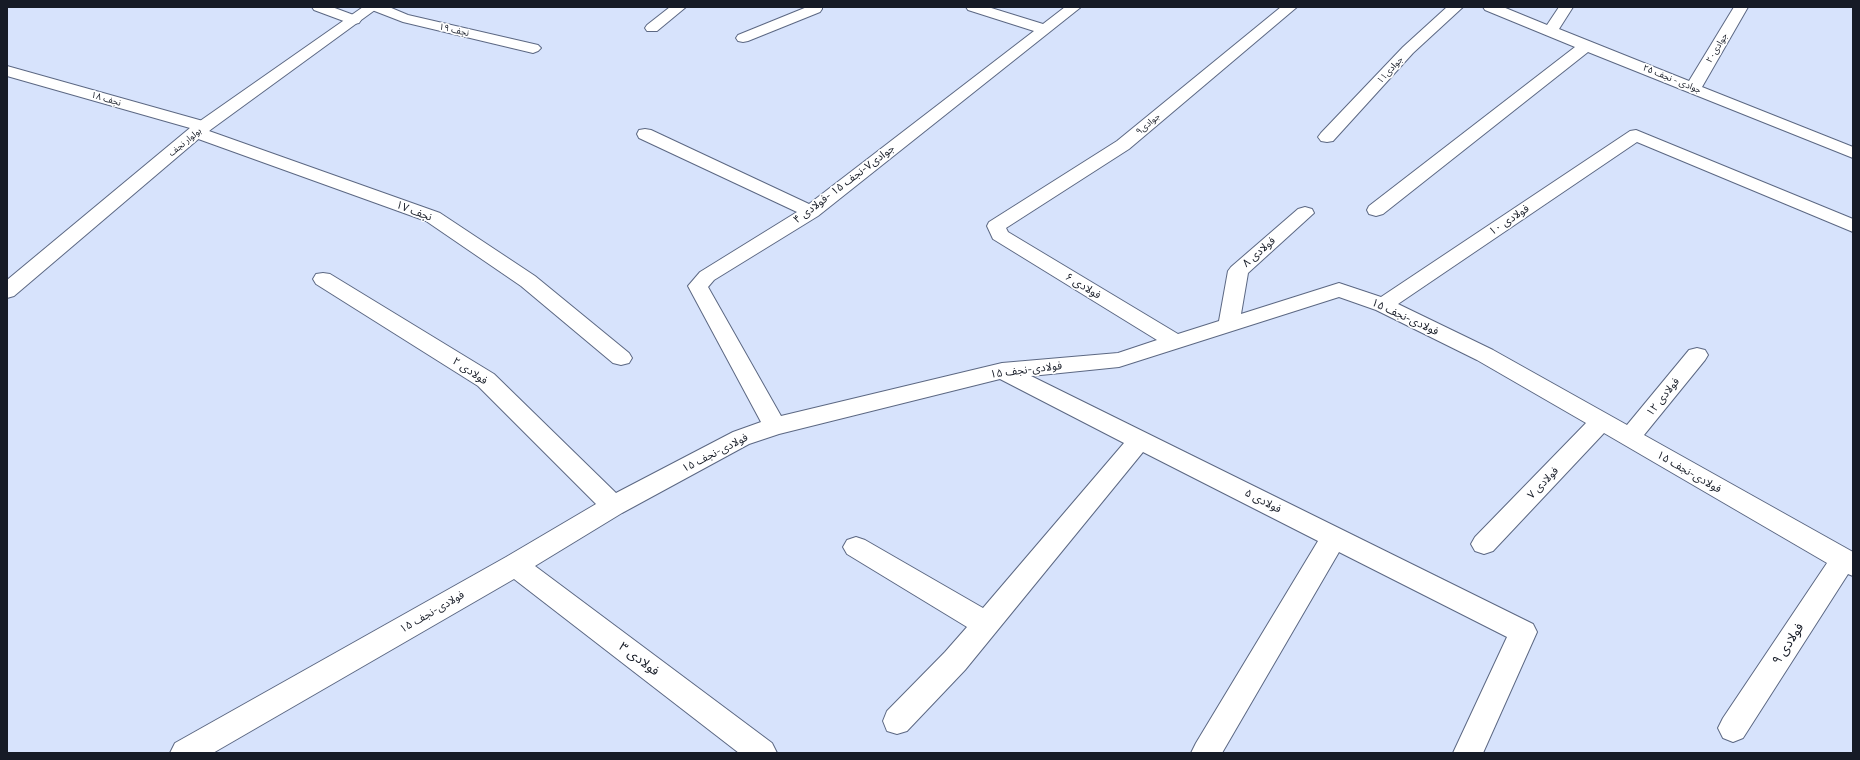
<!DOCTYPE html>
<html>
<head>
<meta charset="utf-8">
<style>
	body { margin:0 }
	#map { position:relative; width:1860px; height:760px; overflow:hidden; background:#d7e3fc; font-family:Mulish,sans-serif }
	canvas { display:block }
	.frame { position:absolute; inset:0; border:8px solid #161b26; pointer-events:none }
</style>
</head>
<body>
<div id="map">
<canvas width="1860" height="760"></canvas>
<div class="frame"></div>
</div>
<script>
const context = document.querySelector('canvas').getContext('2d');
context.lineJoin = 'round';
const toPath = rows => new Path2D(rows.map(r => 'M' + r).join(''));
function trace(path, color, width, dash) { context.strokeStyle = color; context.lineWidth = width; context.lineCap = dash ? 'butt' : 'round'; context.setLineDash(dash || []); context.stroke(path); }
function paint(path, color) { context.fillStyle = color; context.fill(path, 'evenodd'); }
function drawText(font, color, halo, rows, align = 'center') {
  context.font = font + ' Mulish,"Noto Sans Arabic",sans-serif'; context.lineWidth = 3.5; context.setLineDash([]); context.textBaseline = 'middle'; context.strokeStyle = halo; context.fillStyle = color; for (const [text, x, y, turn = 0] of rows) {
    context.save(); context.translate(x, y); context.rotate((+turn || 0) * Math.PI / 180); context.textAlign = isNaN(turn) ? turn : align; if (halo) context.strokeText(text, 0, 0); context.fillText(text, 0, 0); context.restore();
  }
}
const street = toPath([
	[312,7,332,7,359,17,361,20,359,23,354,24,349,23,314,10,312,7],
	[370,7,389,7,408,15,538,45,541,48,538,51,533,53,403,22,372,10,370,7],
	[670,7,686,7,657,31,647,31,645,28,647,25,670,7],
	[807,7,822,7,822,9,820,12,748,41,743,42,738,41,736,38,738,35,807,7],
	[966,7,988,7,1043,24,1065,7,1081,7,818,216,714,280,708,287,781,416,1002,363,1118,353,1157,340,993,239,987,226,989,222,1117,141,1281,7,1297,7,1129,149,1006,228,1008,232,1178,334,1219,321,1228,271,1231,267,1298,209,1305,207,1312,209,1314,213,1248,273,1241,314,1339,283,1381,297,1630,131,1636,130,1853,219,1853,232,1637,142,1398,304,1493,350,1627,425,1689,350,1697,348,1705,350,1708,355,1705,360,1644,435,1853,552,1853,576,1848,574,1743,738,1733,742,1723,738,1718,728,1723,718,1827,563,1604,433,1493,551,1484,554,1475,551,1471,544,1475,537,1586,423,1477,360,1376,310,1339,297,1119,367,1031,376,1533,624,1537,632,1483,753,1453,753,1507,637,1339,552,1222,753,1191,753,1196,743,1318,541,1143,452,965,670,907,731,897,734,887,731,883,721,887,711,945,652,967,627,847,554,843,547,847,540,856,537,865,540,983,608,1124,443,1000,379,779,434,749,444,622,513,535,566,772,743,777,753,739,753,514,579,213,753,170,753,175,743,506,557,596,504,478,386,316,284,313,279,316,274,323,273,330,274,494,374,616,493,733,432,761,422,688,286,700,272,797,212,639,138,637,134,639,130,645,129,651,130,809,204,1034,31,968,10,966,7],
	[1447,7,1463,7,1413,53,1333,141,1327,142,1321,141,1318,137,1321,133,1403,47,1447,7],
	[1483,7,1503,7,1547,25,1559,7,1573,7,1559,29,1689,81,1734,7,1748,7,1702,87,1853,147,1853,158,1588,52,1383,214,1376,216,1369,214,1367,210,1369,206,1575,47,1485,10,1483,7],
	[7,66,210,123,212,127,209,131,440,213,535,276,629,353,632,358,629,363,621,365,613,363,521,286,426,221,190,136,188,132,190,128,7,76,7,66]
]);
const secondary = toPath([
	[363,7,379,7,202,136,14,296,7,298,7,280,190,128,363,7]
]);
const farStreetnames = [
	["نجف ۱۹",454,30,13],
	["جوادی۲۰",1717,48,-59],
	["جوادی۱۱",1390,70,-47],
	["جوادی - نجف ۲۵",1672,79,22],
	["نجف ۱۸",106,99,16],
	["جوادی۹",1148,124,-40],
	["بولوار نجف",185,142,-39]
];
const streetNames = [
	["جوادی۷-نجف ۱۵ -فولادی ۴",844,184,-37],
	["نجف ۱۷",414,211,21],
	["فولادی ۱۰",1509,220,-34],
	["فولادی ۸",1259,252,-41],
	["فولادی ۶",1083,286,31],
	["فولادی-نجف ۱۵",1405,317,25],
	["فولادی-نجف ۱۵",1026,370,-7],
	["فولادی ۲",470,371,34],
	["فولادی ۱۲",1663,397,-51],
	["فولادی-نجف ۱۵",715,453,-27],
	["فولادی-نجف ۱۵",1689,472,30],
	["فولادی ۷",1543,483,-46],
	["فولادی ۵",1263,501,27],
	["فولادی-نجف ۱۵",432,612,-30]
];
const nearStreetnames = [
	["فولادی ۹",1788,644,-57],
	["فولادی ۳",639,659,37]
];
trace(street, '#5c6883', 2);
trace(secondary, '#5c6883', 2);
paint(street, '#fff');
paint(secondary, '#fff');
drawText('9px', '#161b26', '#fff', farStreetnames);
drawText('11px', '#161b26', '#fff', streetNames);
drawText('13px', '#161b26', '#fff', nearStreetnames);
</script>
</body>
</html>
